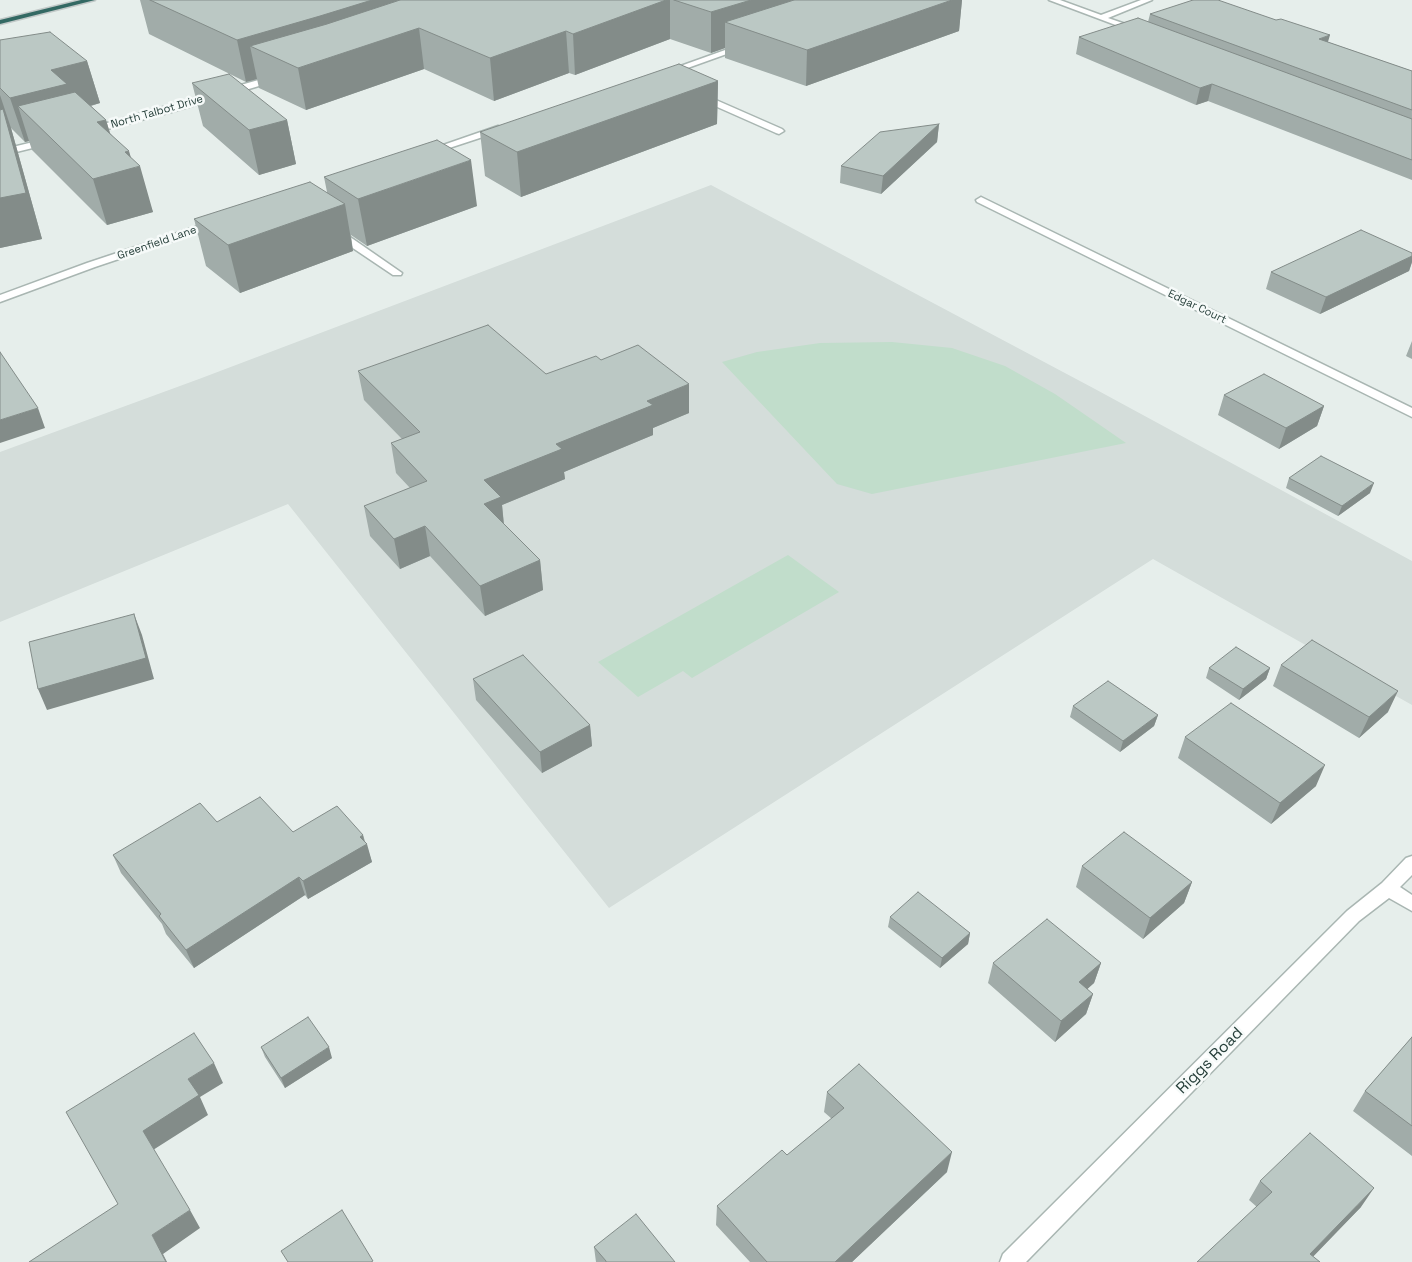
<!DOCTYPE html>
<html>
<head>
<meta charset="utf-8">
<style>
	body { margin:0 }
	canvas { display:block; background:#e6eeeb }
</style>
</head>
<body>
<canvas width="1412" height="1262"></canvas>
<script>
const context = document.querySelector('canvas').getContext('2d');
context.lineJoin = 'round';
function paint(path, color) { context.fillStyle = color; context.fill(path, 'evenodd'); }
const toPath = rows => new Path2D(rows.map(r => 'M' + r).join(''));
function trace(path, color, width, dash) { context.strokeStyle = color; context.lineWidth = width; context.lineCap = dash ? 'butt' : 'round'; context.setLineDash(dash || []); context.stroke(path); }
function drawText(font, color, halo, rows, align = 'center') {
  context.font = font + ' "Space Grotesk",sans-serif'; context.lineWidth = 5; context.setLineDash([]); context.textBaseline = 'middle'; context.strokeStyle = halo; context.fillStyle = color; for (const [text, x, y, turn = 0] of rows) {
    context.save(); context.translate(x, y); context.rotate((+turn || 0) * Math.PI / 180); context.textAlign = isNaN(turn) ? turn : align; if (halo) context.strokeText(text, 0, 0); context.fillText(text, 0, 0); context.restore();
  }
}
const built = toPath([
	[711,185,1095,389,1412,561,1412,705,1153,559,609,908,288,504,0,622,0,452,199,379]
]);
const green = toPath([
	[892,342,952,348,1005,366,1055,394,1126,443,872,494,837,484,722,362,757,352,820,343],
	[788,555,839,592,692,678,683,671,638,697,598,662]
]);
const minor = toPath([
	[1049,0,1060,0,1101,15,1141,0,1152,0,1108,18,1140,29,1141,31,1137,33,1049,0],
	[742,44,749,46,668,75,661,73,742,44],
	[276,75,280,78,279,80,175,111,89,134,84,131,86,129,276,75],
	[700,93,782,129,784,131,779,134,776,133,697,98,696,96,700,93],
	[498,126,501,127,501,131,431,154,425,154,423,152,498,126],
	[50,138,53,139,53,143,0,156,0,150,50,138],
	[981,197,1412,408,1412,417,977,202,976,200,981,197],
	[216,220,221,223,220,225,95,267,0,302,0,295,87,263,216,220],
	[336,229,340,230,402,273,401,275,393,275,332,234,331,232,336,229],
	[1412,856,1412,875,1400,887,1412,895,1412,911,1389,898,1359,921,1026,1262,1000,1262,1003,1254,1347,911,1382,883,1406,858,1412,856]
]);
const motorway = toPath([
	[81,0,95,0,0,24,0,20,81,0]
]);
const wall = toPath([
	[140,0,962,0,959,31,806,86,725,58,725,48,711,53,670,39,575,75,569,73,494,101,424,69,306,110,259,88,257,79,246,82,149,34],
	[1150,14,1276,20,1328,42,1412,71,1412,180,1208,101,1196,105,1076,54,1079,37,1148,22],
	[0,40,87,61,100,103,91,106,106,120,110,133,131,158,153,212,107,225,32,150,29,141,25,142,11,128,42,239,0,248],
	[718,81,717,124,521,197,485,176,480,132],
	[192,83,287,120,296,164,259,175,203,126],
	[939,124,937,142,881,194,840,183,841,166],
	[324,177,477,206,367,246,351,235,353,251,240,293,206,266,194,219,327,192],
	[1412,253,1412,262,1409,271,1320,314,1266,289,1271,272],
	[1412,341,1412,359,1406,356],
	[601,360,689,413,653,428,653,435,564,472,565,479,502,505,504,524,540,560,543,590,485,616,430,556,400,569,370,536,364,506,410,488,396,473,391,443,402,439,364,400,358,371,546,374],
	[1224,395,1324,406,1317,426,1279,449,1218,415],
	[1289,478,1370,493,1338,516,1286,488],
	[1281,665,1388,712,1359,738,1273,686],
	[1209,668,1270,668,1266,679,1239,700,1206,678],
	[473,679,590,725,592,746,542,773,476,700],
	[1073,706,1158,715,1154,726,1120,752,1070,717],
	[1185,737,1316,786,1271,824,1178,758],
	[217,822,293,832,363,835,372,862,308,899,305,895,194,968,166,934,162,924,121,873,113,855],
	[1082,866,1192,882,1184,903,1143,939,1076,887],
	[890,917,970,933,968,944,940,968,888,927],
	[993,963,1101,963,1094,983,1087,989,1093,994,1086,1014,1055,1042,988,983],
	[1412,1037,1412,1156,1353,1111,1365,1091],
	[261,1047,332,1058,285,1088,265,1057],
	[827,1092,947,1172,852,1262,750,1262,716,1225,717,1206,787,1155,832,1119,824,1112],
	[1260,1181,1361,1207,1313,1256,1249,1200],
	[594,1247,675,1262,596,1262]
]);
const shadedWall = toPath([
	[372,0,498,0,250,46,257,79,246,82,237,40],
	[666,0,670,0,670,39,575,75,573,34],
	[751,0,873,0,725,22,725,48,711,53,711,12],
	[952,0,962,0,959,31,806,86,807,50],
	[419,28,424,69,306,110,298,68],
	[566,31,569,73,494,101,490,58],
	[1330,35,1325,52,1319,39],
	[87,61,100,103,75,110,18,106,29,141,25,142,10,98,51,70],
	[718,81,717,124,521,197,517,152],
	[1212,84,1208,101,1196,105,1200,88],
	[0,95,11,128,42,239,0,248],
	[106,120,119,164,97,122],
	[287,120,296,164,259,175,249,130],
	[939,124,937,142,881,194,883,176],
	[129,151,134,168,140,166,153,212,107,225,93,179,125,152],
	[471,160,477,206,367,246,358,199],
	[345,204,353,251,240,293,228,245],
	[1412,256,1412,262,1409,271,1320,314,1326,297],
	[689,384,689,413,653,428,653,435,564,472,565,479,502,505,504,527,484,504,484,480,556,444,647,401],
	[1324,406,1317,426,1279,449,1286,428],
	[38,408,45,428,0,443,0,420],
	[1374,483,1370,493,1338,516,1342,506],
	[425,526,430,556,400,569,394,539],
	[540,560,543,590,485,616,480,586],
	[134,614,142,635,154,679,47,710,38,689],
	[1270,668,1266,679,1239,700,1243,689],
	[1398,691,1388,712,1359,738,1369,717],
	[1158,715,1154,726,1120,752,1123,741],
	[590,725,592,746,542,773,540,752],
	[1325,765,1316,786,1271,824,1280,803],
	[363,835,365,845,367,844,372,862,308,899,303,881],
	[299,877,305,895,194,968,186,950],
	[1192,882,1184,903,1143,939,1150,918],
	[970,933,968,944,940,968,942,958],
	[1101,963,1094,983,1073,1002,1079,982],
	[1093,994,1086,1014,1055,1042,1061,1021],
	[329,1047,332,1058,285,1088,281,1078],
	[214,1063,223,1083,200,1097,208,1115,153,1150,143,1131,188,1079],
	[952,1152,947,1172,852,1262,835,1262],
	[1374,1188,1361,1207,1308,1262,1310,1254],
	[190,1210,200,1228,163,1254,167,1262,166,1262,152,1235]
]);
const building = toPath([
	[150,0,372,0,320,16,237,40,150,0],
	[400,0,666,0,573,34,566,31,490,58,419,28,298,68,250,46,327,24,400,0],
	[674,0,751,0,711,12,674,0],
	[794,0,952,0,807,50,725,22,794,0],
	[1193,0,1218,0,1276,20,1281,19,1330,35,1319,39,1412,71,1412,110,1150,14,1193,0],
	[1138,18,1412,119,1412,160,1212,84,1200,88,1079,37,1138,18],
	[50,32,87,61,51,70,67,84,10,98,0,88,0,40,50,32],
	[679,64,718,81,517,152,480,132,679,64],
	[229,74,287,120,249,130,192,83,229,74],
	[75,92,106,120,97,122,129,151,125,152,140,166,93,179,18,106,75,92],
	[3,109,26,193,0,198,0,110,3,109],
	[939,124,883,176,841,166,880,132,939,124],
	[437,140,471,160,358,199,324,177,437,140],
	[310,182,345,204,228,245,194,219,310,182],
	[1361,230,1412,253,1412,256,1326,297,1271,272,1361,230],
	[488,325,546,374,596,356,601,360,638,345,689,384,647,401,653,405,556,444,562,449,484,480,501,497,484,504,540,560,480,586,425,526,394,539,364,506,427,481,391,443,420,432,358,371,488,325],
	[0,352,38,408,0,420,0,352],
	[1264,374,1324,406,1286,428,1224,395,1264,374],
	[1321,456,1374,483,1342,506,1289,478,1321,456],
	[134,614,146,658,38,689,29,642,134,614],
	[1312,640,1398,691,1369,717,1281,665,1312,640],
	[1236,647,1270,668,1243,689,1209,668,1236,647],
	[523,655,590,725,540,752,473,679,523,655],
	[1108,681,1158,715,1123,741,1073,706,1108,681],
	[1231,703,1325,765,1280,803,1185,737,1231,703],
	[260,797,293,832,337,806,363,835,360,837,367,844,303,881,299,877,186,950,159,916,161,914,113,855,200,803,217,822,260,797],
	[1124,832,1192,882,1150,918,1082,866,1124,832],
	[918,892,970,933,942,958,890,917,918,892],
	[1047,919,1101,963,1079,982,1093,994,1061,1021,993,963,1047,919],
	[308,1017,329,1047,281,1078,261,1047,308,1017],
	[194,1033,214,1063,188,1079,199,1095,143,1131,190,1210,152,1235,166,1262,29,1262,118,1204,66,1112,194,1033],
	[1412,1037,1412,1126,1365,1091,1412,1037],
	[859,1064,952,1152,835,1262,767,1262,717,1206,782,1150,787,1155,844,1108,827,1092,859,1064],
	[1310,1133,1374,1188,1310,1254,1320,1262,1197,1262,1272,1192,1260,1181,1310,1133],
	[342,1210,373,1261,371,1262,288,1262,281,1251,342,1210],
	[636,1214,675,1262,606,1262,606,1261,594,1247,636,1214]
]);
const farStreetnames = [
	["North Talbot Drive",157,112,-16],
	["Greenfield Lane",157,243,-19],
	["Edgar Court",1197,307,26]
];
const nearStreetnames = [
	["Riggs Road",1210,1061,-45]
];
paint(built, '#d4ddda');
paint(green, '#c1ddcb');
trace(minor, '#a9b6b2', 3);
trace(motorway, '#c2c9c8', 3);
paint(minor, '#fff');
paint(motorway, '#336963');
paint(wall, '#a1aca9');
paint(shadedWall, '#838c89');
paint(building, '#bbc8c4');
trace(building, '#838c89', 1);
drawText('11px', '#263f3a', '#f6faf9', farStreetnames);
drawText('16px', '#263f3a', '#f6faf9', nearStreetnames);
</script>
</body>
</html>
